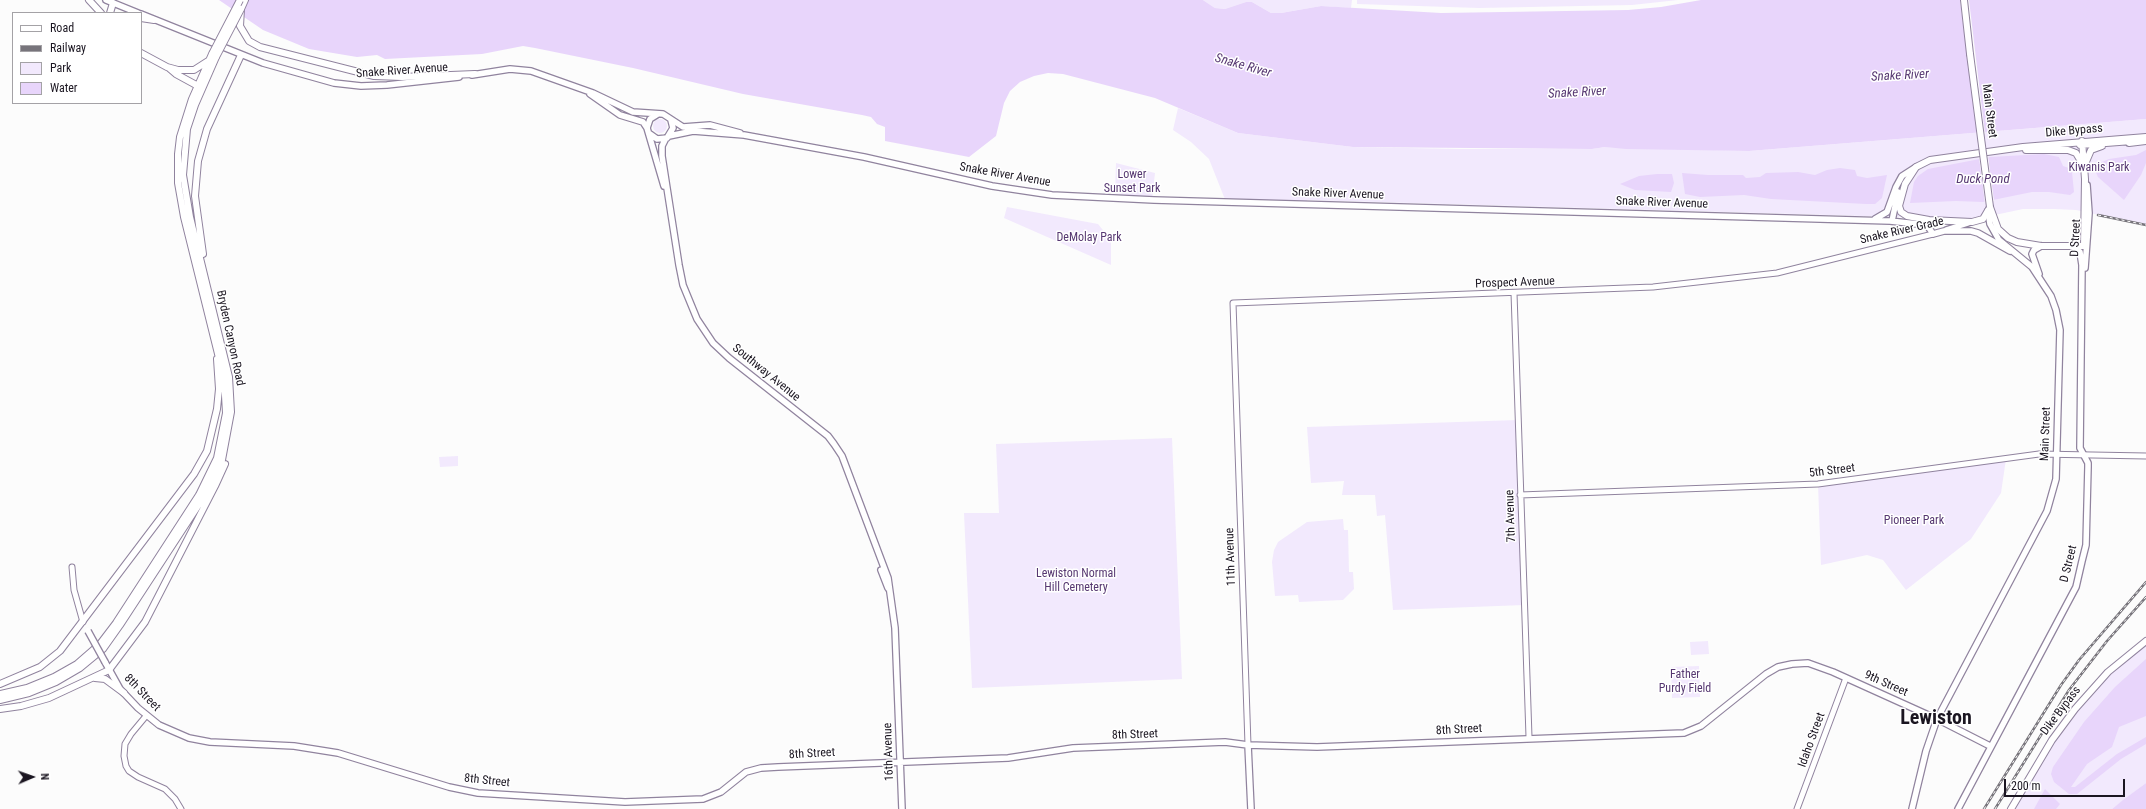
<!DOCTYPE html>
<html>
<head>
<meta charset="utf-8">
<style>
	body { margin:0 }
	#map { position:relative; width:2146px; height:809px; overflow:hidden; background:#fcfcfc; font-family:"Roboto Condensed",sans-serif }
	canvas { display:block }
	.legend { position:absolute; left:12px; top:12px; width:130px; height:92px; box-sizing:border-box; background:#fff; border:1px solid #a4a2a6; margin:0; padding:5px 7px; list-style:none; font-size:12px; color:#1b1621 }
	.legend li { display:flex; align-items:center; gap:8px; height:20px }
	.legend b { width:20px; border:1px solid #a4a2a6 }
	.north { position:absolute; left:12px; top:757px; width:40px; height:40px; -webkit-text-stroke:3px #fff; paint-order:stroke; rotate:88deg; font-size:11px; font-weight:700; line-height:16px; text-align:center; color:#1b1621 }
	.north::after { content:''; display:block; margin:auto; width:14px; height:18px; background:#1b1621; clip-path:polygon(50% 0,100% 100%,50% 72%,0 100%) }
	.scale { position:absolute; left:2004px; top:779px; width:121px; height:18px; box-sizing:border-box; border:2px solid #1b1621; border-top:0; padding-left:5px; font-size:12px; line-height:14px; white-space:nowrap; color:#1b1621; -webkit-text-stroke:3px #fff; paint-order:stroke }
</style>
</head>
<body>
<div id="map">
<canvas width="2146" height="809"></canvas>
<ul class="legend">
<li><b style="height:5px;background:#fff"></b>Road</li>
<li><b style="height:5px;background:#77747b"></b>Railway</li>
<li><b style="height:11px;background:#f2e9fd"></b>Park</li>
<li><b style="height:11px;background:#e8d5fb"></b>Water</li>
</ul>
<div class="north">N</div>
<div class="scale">200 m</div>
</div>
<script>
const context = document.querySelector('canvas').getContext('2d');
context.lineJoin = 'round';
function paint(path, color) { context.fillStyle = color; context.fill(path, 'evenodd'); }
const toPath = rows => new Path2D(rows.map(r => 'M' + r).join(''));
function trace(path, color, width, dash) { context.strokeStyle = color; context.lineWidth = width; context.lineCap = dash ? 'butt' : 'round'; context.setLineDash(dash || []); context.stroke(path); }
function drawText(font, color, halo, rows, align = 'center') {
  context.font = font + ' "Roboto Condensed",sans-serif'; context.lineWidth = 3; context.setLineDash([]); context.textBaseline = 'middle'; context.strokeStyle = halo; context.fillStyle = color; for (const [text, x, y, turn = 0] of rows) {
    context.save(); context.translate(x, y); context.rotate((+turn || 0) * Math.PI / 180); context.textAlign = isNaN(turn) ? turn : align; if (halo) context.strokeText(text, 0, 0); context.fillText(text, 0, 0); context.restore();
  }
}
const green = toPath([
	[1203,0,1352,0,1351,8,1321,6,1281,13,1271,13,1252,2,1246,2,1225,9,1215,8],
	[1357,0,1678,0,1632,5,1479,8,1357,4],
	[1178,108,1238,133,1353,147,1460,149,1592,149,1605,147,1749,151,2146,119,2146,225,2076,210,2054,209,2023,209,1976,219,1967,219,1307,200,1307,204,1226,202,1209,159,1191,142,1173,130],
	'653 126a7 7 0 1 1 14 0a7 7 0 1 1-14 0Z',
	[1116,163,1155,173,1152,200,1115,194],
	[1007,207,1098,224,1111,240,1111,265,1004,218],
	[1518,420,1524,605,1393,610,1385,515,1377,516,1375,495,1342,495,1344,481,1311,483,1307,427],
	[1172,438,1182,679,972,688,964,513,999,513,996,444],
	[458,456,458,466,440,467,439,457],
	[2006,459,2001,493,1971,539,1906,590,1883,560,1867,555,1821,565,1818,484],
	[1343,519,1344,530,1348,530,1349,572,1353,572,1354,589,1343,600,1299,602,1298,595,1275,596,1272,562,1274,550,1278,542,1307,522],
	[1708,641,1709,654,1691,655,1690,642],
	[2146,644,2146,783,2112,809,2011,809,2052,740,2091,689],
	[1699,666,1700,697,1672,698,1671,667]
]);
const water = toPath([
	[219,0,1203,0,1215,8,1225,9,1246,2,1252,2,1271,13,1281,13,1321,6,1441,13,1628,10,1661,7,1701,0,2146,0,2146,119,1749,151,1626,149,1605,147,1592,149,1353,147,1238,133,1155,98,1063,74,1048,73,1034,76,1020,82,1010,91,1004,103,996,136,969,157,885,141,885,127,877,124,871,117,862,115,743,94,633,68,535,48,523,46,482,54,385,59,377,55,357,57,309,49,263,30],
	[2146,150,2146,163,2141,175,2124,200,2098,177,2095,170,2097,164,2109,159,2136,155],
	[2044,154,2059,157,2063,166,2069,168,2072,172,2074,192,2070,195,2049,192,2032,192,1983,202,1956,201,1910,203,1914,182,1918,176,1928,169,1990,157],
	[1840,168,1855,170,1857,176,1867,178,1887,175,1882,198,1875,204,1866,204,1771,199,1744,195,1700,197,1685,194,1682,173,1708,175,1743,175,1746,178,1760,177,1766,173,1798,172,1815,175,1827,170],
	[1657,174,1672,174,1674,183,1671,192,1635,190,1620,184,1639,176],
	[2146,659,2146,716,2119,727,2112,747,2087,764,2071,787,2075,787,2117,754,2146,737,2146,744,2121,759,2077,794,2069,794,2054,782,2051,774,2053,767,2084,722,2115,687],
	[2146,783,2146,809,2112,809,2123,800],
	[2045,789,2060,804,2056,809,2034,809]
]);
const pier = toPath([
	[1960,0,1969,0,1985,134,1977,135],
	[1988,156,1994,201,1985,203,1979,157]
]);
const tertiary = toPath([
	[1514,293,1529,737],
	[1520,495,1818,484,2039,454,2146,456],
	[72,567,74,590,83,622],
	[146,716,131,734,125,744,124,756,126,766,129,771,138,777,165,789,175,799,181,809],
	[1248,745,1233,303,1653,287,1777,273,1933,234],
	[1797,809,1846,678]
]);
const secondary = toPath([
	[106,0,138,13],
	[141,14,263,63,334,83,361,86,387,85,459,77],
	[472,75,510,69,531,71,593,93,633,112,663,114,683,127,710,125,740,133],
	[590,94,620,115,643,122,647,128],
	[658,114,650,119,647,128,664,186],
	[650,134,657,139,667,138,673,128,671,120],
	[669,136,693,131,744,135,864,157,992,186,1052,195,1154,200,1890,221,1927,225,1933,234,1944,231,1971,231,1978,233,2010,251],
	[666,138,662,146,662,156,679,265,683,285,697,319,713,343,729,358,828,436,834,444,842,456,888,578,895,628,902,809],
	[1875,219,1887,212,1896,187,1902,176,1916,167],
	[1892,221,1898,192],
	[1946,230,1968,223],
	[2085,268,2089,213,2087,185],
	[2039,274,2032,254,2034,250,2041,246],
	[881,570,888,588],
	[105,662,120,689,138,708,159,725,189,738,210,742,294,746,338,753,449,787,478,793,625,802,703,799,721,792,746,772,761,768,778,767,1008,758,1073,748,1225,742,1248,745,1317,747,1684,733,1701,726,1766,674,1778,667,1792,664,1808,663,1833,672,1937,719,1990,746],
	[1248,745,1251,809],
	[1912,809,1926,751,1937,719,2047,511,2056,479,2060,330,2056,310,2051,296,2032,267,1999,240,1990,224,1988,211],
	[1958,809,2076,587,2082,561,2086,545,2088,467,2088,463,2080,448,2082,265,2080,252,2072,246]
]);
const primary = toPath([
	[89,0,101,13],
	[245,0,241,9,240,26,249,41,260,47,374,76,402,77,475,74],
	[110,13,113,3],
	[141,18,154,20],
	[141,53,167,67,178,70,194,70,208,61],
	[169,68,176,74,198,86],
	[203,254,195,196,198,161,207,129,241,55],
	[95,678,105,679,124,693],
	[0,684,40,667,60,651,194,474,207,451,217,409,219,389,217,359],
	[0,694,27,688,54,677,77,664,100,644,116,623,199,495,217,458,226,413,224,378,184,217,178,183,178,154,180,137,192,99,212,54],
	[0,700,29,693,56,682,80,668,103,649,120,625,203,498,222,460,231,412,229,377,190,217,183,175,187,129,195,105,216,57],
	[0,709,21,706,49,698,109,670,145,622,215,486,225,464]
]);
const trunk = toPath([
	[1964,0,1970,54],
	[2129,143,2146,141],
	[2080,145,2132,141],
	[2026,150,2068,150,2076,153,2082,163],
	[2085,164,2091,150,2102,146],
	[1990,207,1983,219,1972,222,1929,220,1907,216,1901,212,1899,206,1905,184,1916,167,1930,160,2023,147,2146,137],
	[1990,207,1998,229,2008,238,2017,242,2041,246,2084,246,2085,179,2082,141],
	[2011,809,2052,740,2075,709,2108,672,2146,641]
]);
const rail = toPath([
	[2098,215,2146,225],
	[1984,809,2061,685,2079,660,2146,582],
	[1995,809,2069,690,2107,641,2146,597]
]);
const secondaryBridge = toPath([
	[88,631,105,662]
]);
const primaryBridge = toPath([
	[212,54,240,0],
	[216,57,241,9]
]);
const trunkBridge = toPath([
	[1970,54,1990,207]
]);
const streetNames = [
	["Snake River Avenue",402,71,-4],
	["Main Street",1989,111,83],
	["Dike Bypass",2074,131,-5],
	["Snake River Avenue",1005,175,10],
	["Snake River Avenue",1338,194,2],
	["Snake River Avenue",1662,203,2],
	["Snake River Grade",1902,231,-13],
	["D Street",2076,238,-87],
	["Prospect Avenue",1515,283,-2],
	["Bryden Canyon Road",230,338,78],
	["Southway Avenue",766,373,39],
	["Main Street",2046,434,-88],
	["5th Street",1832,471,-7],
	["7th Avenue",1511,516,-92],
	["11th Avenue",1231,557,-92],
	["D Street",2069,564,-76],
	["9th Street",1886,684,24],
	["8th Street",142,693,46],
	["Dike Bypass",2061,711,-53],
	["8th Street",1459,730,-3],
	["8th Street",1135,735,-2],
	["Idaho Street",1812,740,-70],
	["16th Avenue",889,752,-92],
	["8th Street",812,754,-3],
	["8th Street",487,781,6]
];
const parkNames = [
	["Kiwanis Park",2099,168],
	["Lower",1132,175],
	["Sunset Park",1132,189],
	["DeMolay Park",1089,238],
	["Pioneer Park",1914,521],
	["Lewiston Normal",1076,574],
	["Hill Cemetery",1076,588],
	["Father",1685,675],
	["Purdy Field",1685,689]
];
const waterNames = [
	["Snake River",1243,66,16],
	["Snake River",1900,76,-3],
	["Snake River",1577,93,-3],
	["Duck Pond",1983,180]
];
const townNames = [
	["Lewiston",1936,719]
];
paint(green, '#f2e9fd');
paint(water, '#e8d5fb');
paint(pier, '#fcfcfc');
trace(tertiary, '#90839e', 7);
trace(secondary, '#90839e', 8);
trace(primary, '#90839e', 8);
trace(trunk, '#90839e', 8);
trace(tertiary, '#fff', 5);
trace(secondary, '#fff', 5.5);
trace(primary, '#fff', 6);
trace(trunk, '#fff', 6);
trace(rail, '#77747b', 2.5);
trace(rail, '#fff', 1, [3]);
trace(secondaryBridge, '#90839e', 8, []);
trace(primaryBridge, '#90839e', 8, []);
trace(trunkBridge, '#90839e', 8, []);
trace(secondaryBridge, '#fff', 5.5);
trace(primaryBridge, '#fff', 6);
trace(trunkBridge, '#fff', 6);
drawText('12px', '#1b1621', '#fff', streetNames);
drawText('12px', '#563771', '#fff', parkNames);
drawText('italic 13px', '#563771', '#fff', waterNames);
drawText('bold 20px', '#1b1621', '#fff', townNames);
</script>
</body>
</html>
